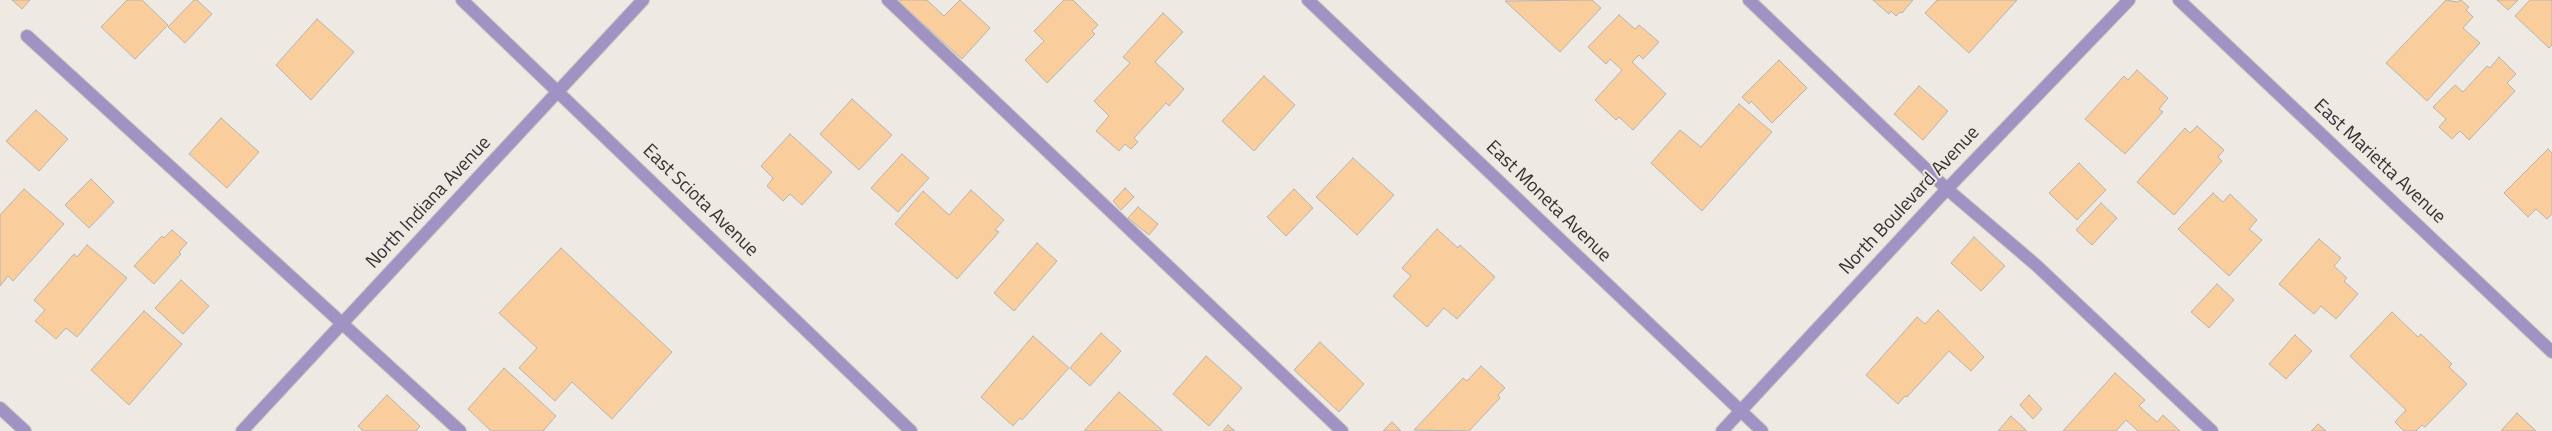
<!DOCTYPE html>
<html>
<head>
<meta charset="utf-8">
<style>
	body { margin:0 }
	canvas { display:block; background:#eee9e3 }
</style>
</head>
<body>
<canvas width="2552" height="431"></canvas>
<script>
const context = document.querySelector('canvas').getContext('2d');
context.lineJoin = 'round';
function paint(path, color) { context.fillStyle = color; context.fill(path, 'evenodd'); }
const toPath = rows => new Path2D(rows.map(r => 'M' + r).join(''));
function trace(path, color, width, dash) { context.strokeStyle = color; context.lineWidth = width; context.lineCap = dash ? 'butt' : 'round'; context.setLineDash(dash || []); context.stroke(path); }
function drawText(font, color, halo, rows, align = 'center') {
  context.font = font + ' "Titillium Web",sans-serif'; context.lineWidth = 4; context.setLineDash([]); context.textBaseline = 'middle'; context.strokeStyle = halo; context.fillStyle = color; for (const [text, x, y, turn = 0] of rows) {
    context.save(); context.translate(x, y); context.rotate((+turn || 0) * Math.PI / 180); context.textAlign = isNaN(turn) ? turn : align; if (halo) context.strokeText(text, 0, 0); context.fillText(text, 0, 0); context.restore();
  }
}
const building = toPath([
	[12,0,30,0,22,9,12,0],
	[127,0,142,0,168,25,135,59,101,27,127,0],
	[194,0,197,0,212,14,185,43,168,27,194,0],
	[897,0,927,0,944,16,960,0,990,28,962,59,897,0],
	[1064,0,1073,0,1098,25,1092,31,1095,34,1047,83,1025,60,1044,41,1034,31,1064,0],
	[1592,0,1601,8,1560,52,1505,1,1592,0],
	[1873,0,1913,0,1902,13,1900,12,1896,16,1891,11,1889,14,1873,0],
	[1937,0,2017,0,1969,53,1925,13,1937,0],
	[2446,0,2457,2,2461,0,2469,7,2466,10,2473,17,2463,28,2480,43,2427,101,2386,63,2446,0],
	[2497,0,2518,0,2508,10,2497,0],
	[2530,0,2552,0,2552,45,2549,48,2515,16,2530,0],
	[1163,13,1183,32,1155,62,1184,89,1169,106,1166,103,1134,138,1138,142,1131,149,1125,144,1119,151,1096,131,1109,116,1094,101,1130,63,1123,57,1163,13],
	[1619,15,1635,29,1639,25,1659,42,1643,59,1639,55,1632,62,1666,94,1633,130,1619,117,1616,120,1595,100,1622,70,1610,59,1606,64,1588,47,1619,15],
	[317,19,354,52,311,100,276,65,317,19],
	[2499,57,2516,74,2507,83,2515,91,2469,140,2460,131,2452,139,2439,127,2446,119,2433,107,2455,85,2463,92,2487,66,2490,68,2499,57],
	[1779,60,1807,88,1772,123,1751,101,1749,104,1742,97,1779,60],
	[2137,70,2168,98,2159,109,2163,112,2125,154,2085,119,2124,76,2128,80,2137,70],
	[1264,76,1295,105,1254,151,1222,121,1264,76],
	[1919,86,1948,111,1923,140,1894,114,1919,86],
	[852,99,892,135,859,170,820,134,852,99],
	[1739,104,1772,132,1702,211,1651,163,1680,130,1701,147,1739,104],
	[36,110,68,139,39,171,6,141,36,110],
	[221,118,259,152,227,188,189,154,221,118],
	[2197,126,2224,150,2218,157,2222,161,2174,215,2137,182,2185,128,2190,133,2197,126],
	[790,134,832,172,802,205,790,194,783,201,767,186,773,178,761,166,790,134],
	[2548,149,2552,153,2552,214,2547,219,2536,209,2528,217,2504,193,2548,149],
	[902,154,929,178,898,212,871,188,902,154],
	[1353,158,1394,195,1357,235,1316,197,1353,158],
	[2079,163,2106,190,2077,220,2049,193,2079,163],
	[91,179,114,202,89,228,65,205,91,179],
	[1125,188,1134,197,1121,210,1113,201,1125,188],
	[24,189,64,224,13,281,8,276,0,286,0,215,24,189],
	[1294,189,1313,208,1286,236,1267,217,1294,189],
	[971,190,1004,220,995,230,999,232,957,279,895,224,923,191,949,215,971,190],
	[2213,193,2223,202,2230,194,2257,220,2249,229,2262,240,2229,276,2178,229,2213,193],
	[2101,203,2117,218,2092,245,2076,230,2101,203],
	[1138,207,1158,224,1149,235,1128,218,1138,207],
	[1437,229,1458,248,1460,245,1495,277,1457,319,1444,308,1427,327,1393,296,1411,276,1402,268,1437,229],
	[172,230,187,243,179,252,181,254,154,284,134,266,162,236,164,238,172,230],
	[1974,237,2005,266,1981,291,1951,263,1974,237],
	[2319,239,2341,258,2334,266,2347,278,2344,281,2358,294,2336,319,2321,306,2314,314,2279,284,2319,239],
	[1037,243,1057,261,1014,311,994,293,1037,243],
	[87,245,127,278,77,337,66,328,56,339,35,321,45,310,34,300,74,254,77,257,87,245],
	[561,248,672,352,612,419,572,382,555,401,519,368,537,348,499,313,561,248],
	[181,280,209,306,183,334,155,308,181,280],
	[2217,284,2234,300,2209,328,2191,312,2217,284],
	[1938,310,1984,357,1971,371,1949,351,1907,397,1905,396,1898,404,1866,375,1917,317,1925,324,1938,310],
	[144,311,182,344,129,405,91,370,144,311],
	[2392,312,2418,337,2421,334,2452,364,2449,367,2467,384,2425,427,2422,425,2416,431,2404,431,2395,422,2406,410,2350,356,2392,312],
	[1101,333,1121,351,1090,386,1070,368,1101,333],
	[2295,335,2312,351,2286,379,2269,364,2295,335],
	[1033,336,1069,368,1022,420,1020,418,1013,426,981,397,1033,336],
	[1320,342,1364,384,1339,412,1294,370,1320,342],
	[1206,356,1242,388,1209,426,1173,394,1206,356],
	[1481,366,1505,388,1498,395,1500,398,1469,431,1414,430,1463,378,1467,381,1481,366],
	[504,368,556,416,543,431,491,431,468,409,504,368],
	[2115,373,2145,400,2139,406,2157,422,2163,415,2180,431,2138,431,2126,420,2116,431,2063,431,2115,373],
	[1119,392,1163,431,1084,431,1119,392],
	[387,395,420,426,416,431,363,431,358,426,387,395],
	[2029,395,2042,409,2033,419,2020,405,2029,395],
	[2517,413,2536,431,2501,431,2517,413],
	[2011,416,2027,431,1998,431,2011,416],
	[1392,422,1401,431,1383,431,1392,422],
	[2318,424,2326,431,2311,431,2318,424],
	[1228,425,1235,431,1223,431,1228,425]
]);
const service = toPath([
	[888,0,1342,431],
	[1749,0,1947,189,2036,265,2212,431],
	[27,36,460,431]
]);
const minor = toPath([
	[462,0,911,431],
	[1308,0,1762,431],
	[2179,0,2552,352],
	[242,431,643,0],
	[1722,431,1947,189,2129,0]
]);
const tertiary = toPath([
	[0,408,25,431]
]);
const streetNames = [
	["East Marietta Avenue",2379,162,43],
	["East Sciota Avenue",700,201,44],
	["North Boulevard Avenue",1910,201,-47],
	["East Moneta Avenue",1548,202,44],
	["North Indiana Avenue",429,203,-47]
];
paint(building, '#f9ce9c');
trace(building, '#b8b3ae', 1);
trace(service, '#c9c4bf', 14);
trace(minor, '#c9c4bf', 14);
trace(tertiary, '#c9c4bf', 14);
trace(service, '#a092c3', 12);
trace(minor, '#a092c3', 12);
trace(tertiary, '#a092c3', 12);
drawText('19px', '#343230', '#eee9e3', streetNames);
</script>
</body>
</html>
